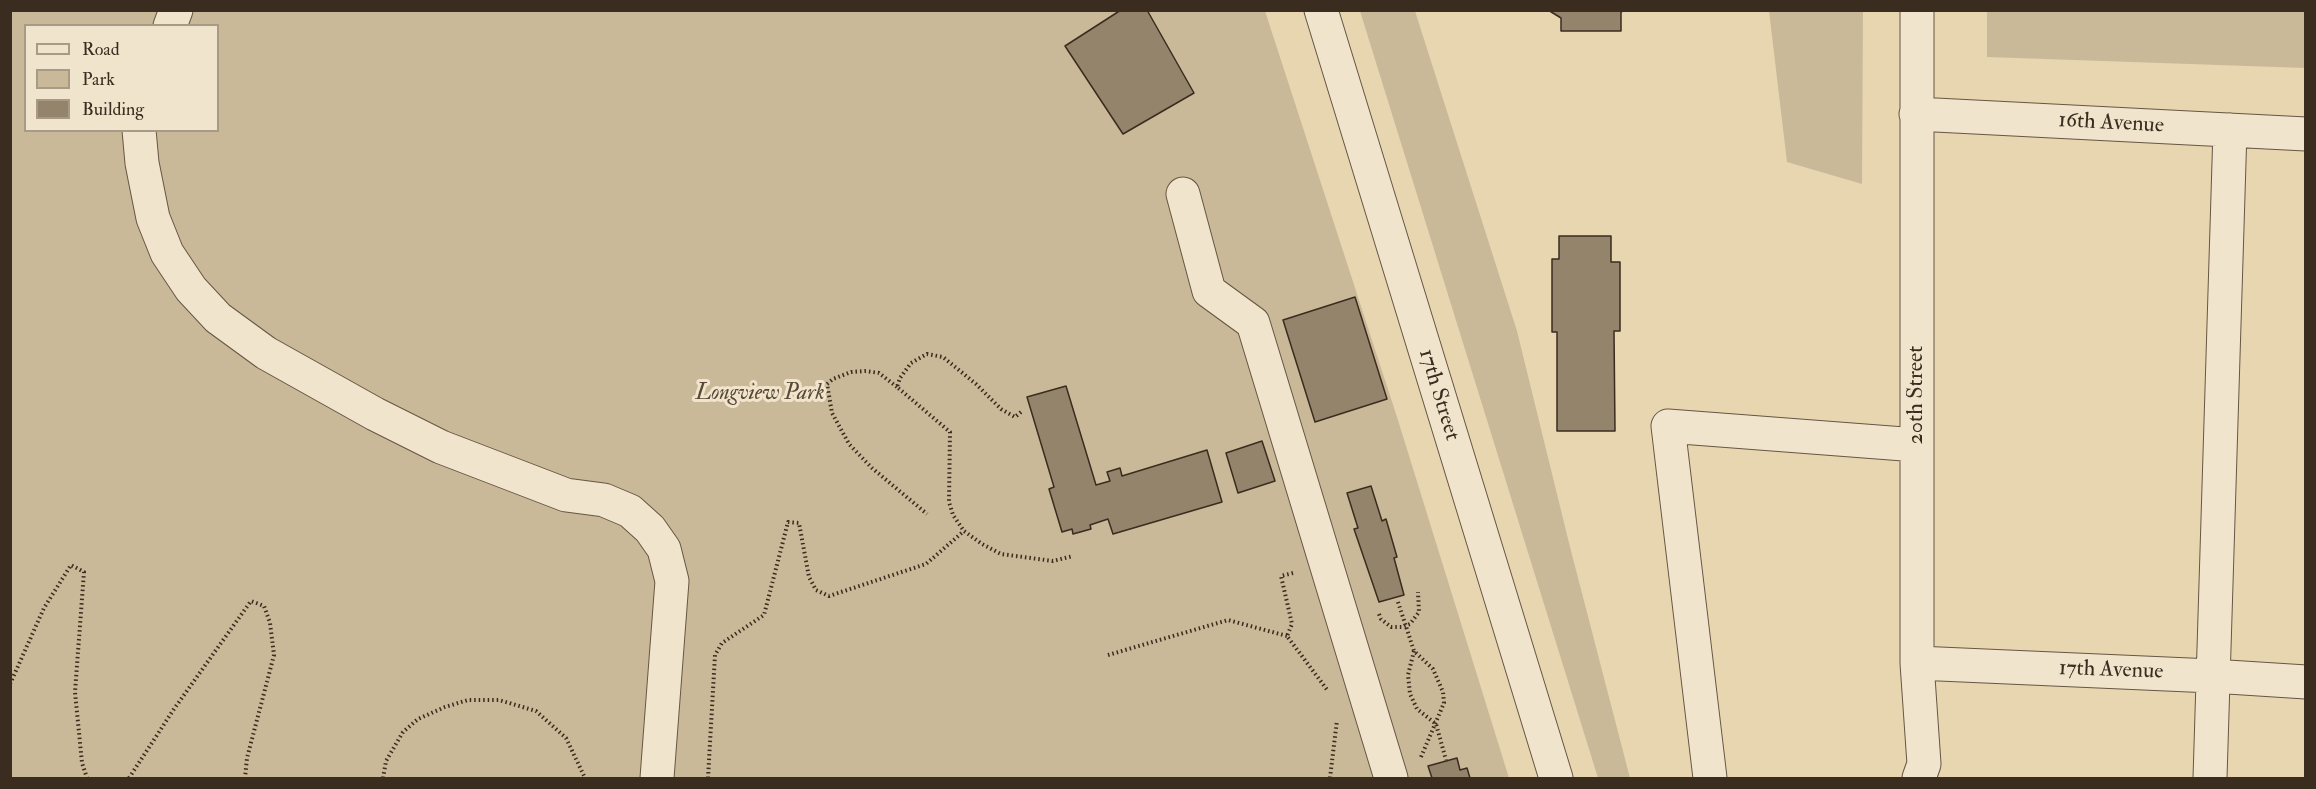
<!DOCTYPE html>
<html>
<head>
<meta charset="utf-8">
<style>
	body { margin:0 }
	#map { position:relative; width:2316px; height:789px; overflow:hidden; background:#e8d6b1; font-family:"IM FELL Double Pica",serif }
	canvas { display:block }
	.frame { position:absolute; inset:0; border:12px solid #3a2c1f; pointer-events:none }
	.legend { position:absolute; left:24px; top:24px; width:195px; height:108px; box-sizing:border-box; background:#f0e4cc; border:2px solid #a79a87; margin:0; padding:8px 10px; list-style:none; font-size:18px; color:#3a2c1f }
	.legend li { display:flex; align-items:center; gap:12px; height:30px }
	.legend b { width:30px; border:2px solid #a79a87 }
</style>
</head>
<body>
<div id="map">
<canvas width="2316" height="789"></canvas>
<div class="frame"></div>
<ul class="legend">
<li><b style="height:8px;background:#f0e4cc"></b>Road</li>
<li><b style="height:16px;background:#cab998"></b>Park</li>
<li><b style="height:16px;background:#94846b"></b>Building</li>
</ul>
</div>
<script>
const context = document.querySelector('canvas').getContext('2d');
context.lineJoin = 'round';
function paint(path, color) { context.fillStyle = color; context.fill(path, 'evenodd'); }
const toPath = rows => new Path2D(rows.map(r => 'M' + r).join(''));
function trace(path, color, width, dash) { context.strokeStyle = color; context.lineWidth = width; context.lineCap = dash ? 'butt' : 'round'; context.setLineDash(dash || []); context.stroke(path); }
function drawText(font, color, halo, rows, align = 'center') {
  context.font = font + ' "IM FELL Double Pica",serif'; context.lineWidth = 6; context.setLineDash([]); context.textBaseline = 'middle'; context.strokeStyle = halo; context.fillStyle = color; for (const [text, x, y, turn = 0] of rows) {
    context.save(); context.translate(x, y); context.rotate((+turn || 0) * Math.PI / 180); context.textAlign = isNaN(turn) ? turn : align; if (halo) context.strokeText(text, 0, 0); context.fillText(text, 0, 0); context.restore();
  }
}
const green = toPath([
	[10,11,1265,11,1397,417,1509,778,11,778],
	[26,26,218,26,218,130,26,130],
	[1360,11,1415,11,1517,331,1570,547,1630,778,1598,778],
	[1769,11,1863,11,1862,184,1787,162],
	[1987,11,2305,11,2305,68,1987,57]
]);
const building = toPath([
	[1121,10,1147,10,1194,93,1123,134,1065,46,1121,10],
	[1548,10,1625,10,1621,12,1621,31,1561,31,1561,18,1548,10],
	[1559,236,1611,236,1611,262,1620,262,1620,331,1614,331,1615,431,1557,431,1557,332,1552,332,1552,259,1559,259,1559,236],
	[1355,297,1387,399,1315,422,1283,320,1355,297],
	[1066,386,1096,485,1110,481,1107,472,1120,468,1122,476,1207,450,1222,502,1113,534,1108,519,1090,525,1091,529,1073,534,1072,529,1062,532,1049,489,1054,487,1027,397,1066,386],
	[1262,441,1275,481,1238,493,1226,453,1262,441],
	[1371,486,1382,521,1386,519,1397,557,1394,558,1404,595,1379,602,1354,529,1358,528,1347,493,1371,486],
	[1457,758,1460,770,1467,768,1470,778,1432,778,1428,766,1457,758]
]);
const path = toPath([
	[897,387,879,373,866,371,851,372,833,379,827,384,832,413,849,444,872,468,927,514],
	[1021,412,1015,417,1001,409,976,384,943,357,927,354,911,363,900,378,897,387,950,432,949,502,953,515,964,531,982,544,1001,554,1053,561,1073,556],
	[1293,573,1281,576,1292,624,1287,636,1328,691],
	[1398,602,1414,651,1433,669,1443,692,1444,703,1421,757],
	[1379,614,1381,619,1391,627,1402,627,1410,624,1419,612,1418,592],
	[1414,651,1408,675,1410,694,1417,709,1436,724,1446,760],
	[1108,655,1228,620,1287,636],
	[10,684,44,608,71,565,84,572,75,692,82,763,87,778],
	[129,778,174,709,251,601,264,606,270,623,274,655,247,758,245,778],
	[383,778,386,761,403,732,418,719,445,707,468,700,499,700,536,711,566,738,585,778],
	[708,778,715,655,722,643,764,615,788,522,799,523,809,577,816,590,829,596,926,564,964,531],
	[1330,778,1337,720]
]);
const minor = toPath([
	[1321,10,1556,778],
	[1917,10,1917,663,1924,764,1919,778],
	[170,26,176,10],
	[1916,114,2306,134],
	[139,130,142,163,153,218,167,253,191,289,218,318,266,353,375,414,441,447,566,495,604,500,630,511,650,529,664,549,672,581,657,778],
	[1183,194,1209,291,1253,323,1391,778],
	[1917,663,2212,676,2306,682],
	[1710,778,1668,426,1917,445],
	[2210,778,2230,130]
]);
const streetNames = [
	["16th Avenue",2111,124,3],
	["17th Street",1438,395,73],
	["20th Street",1917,395,-90],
	["17th Avenue",2111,671,2]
];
const parkNames = [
	["Longview Park",760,394]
];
paint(green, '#cab998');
paint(building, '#94846b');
trace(building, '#3a2c1f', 1.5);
trace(minor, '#665644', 35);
trace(path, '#3a2c1f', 4, [1.5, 3]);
trace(minor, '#f0e4cc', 33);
drawText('22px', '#3a2c1f', '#f0e4cc', streetNames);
drawText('italic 22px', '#574837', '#f0e4cc', parkNames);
</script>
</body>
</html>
